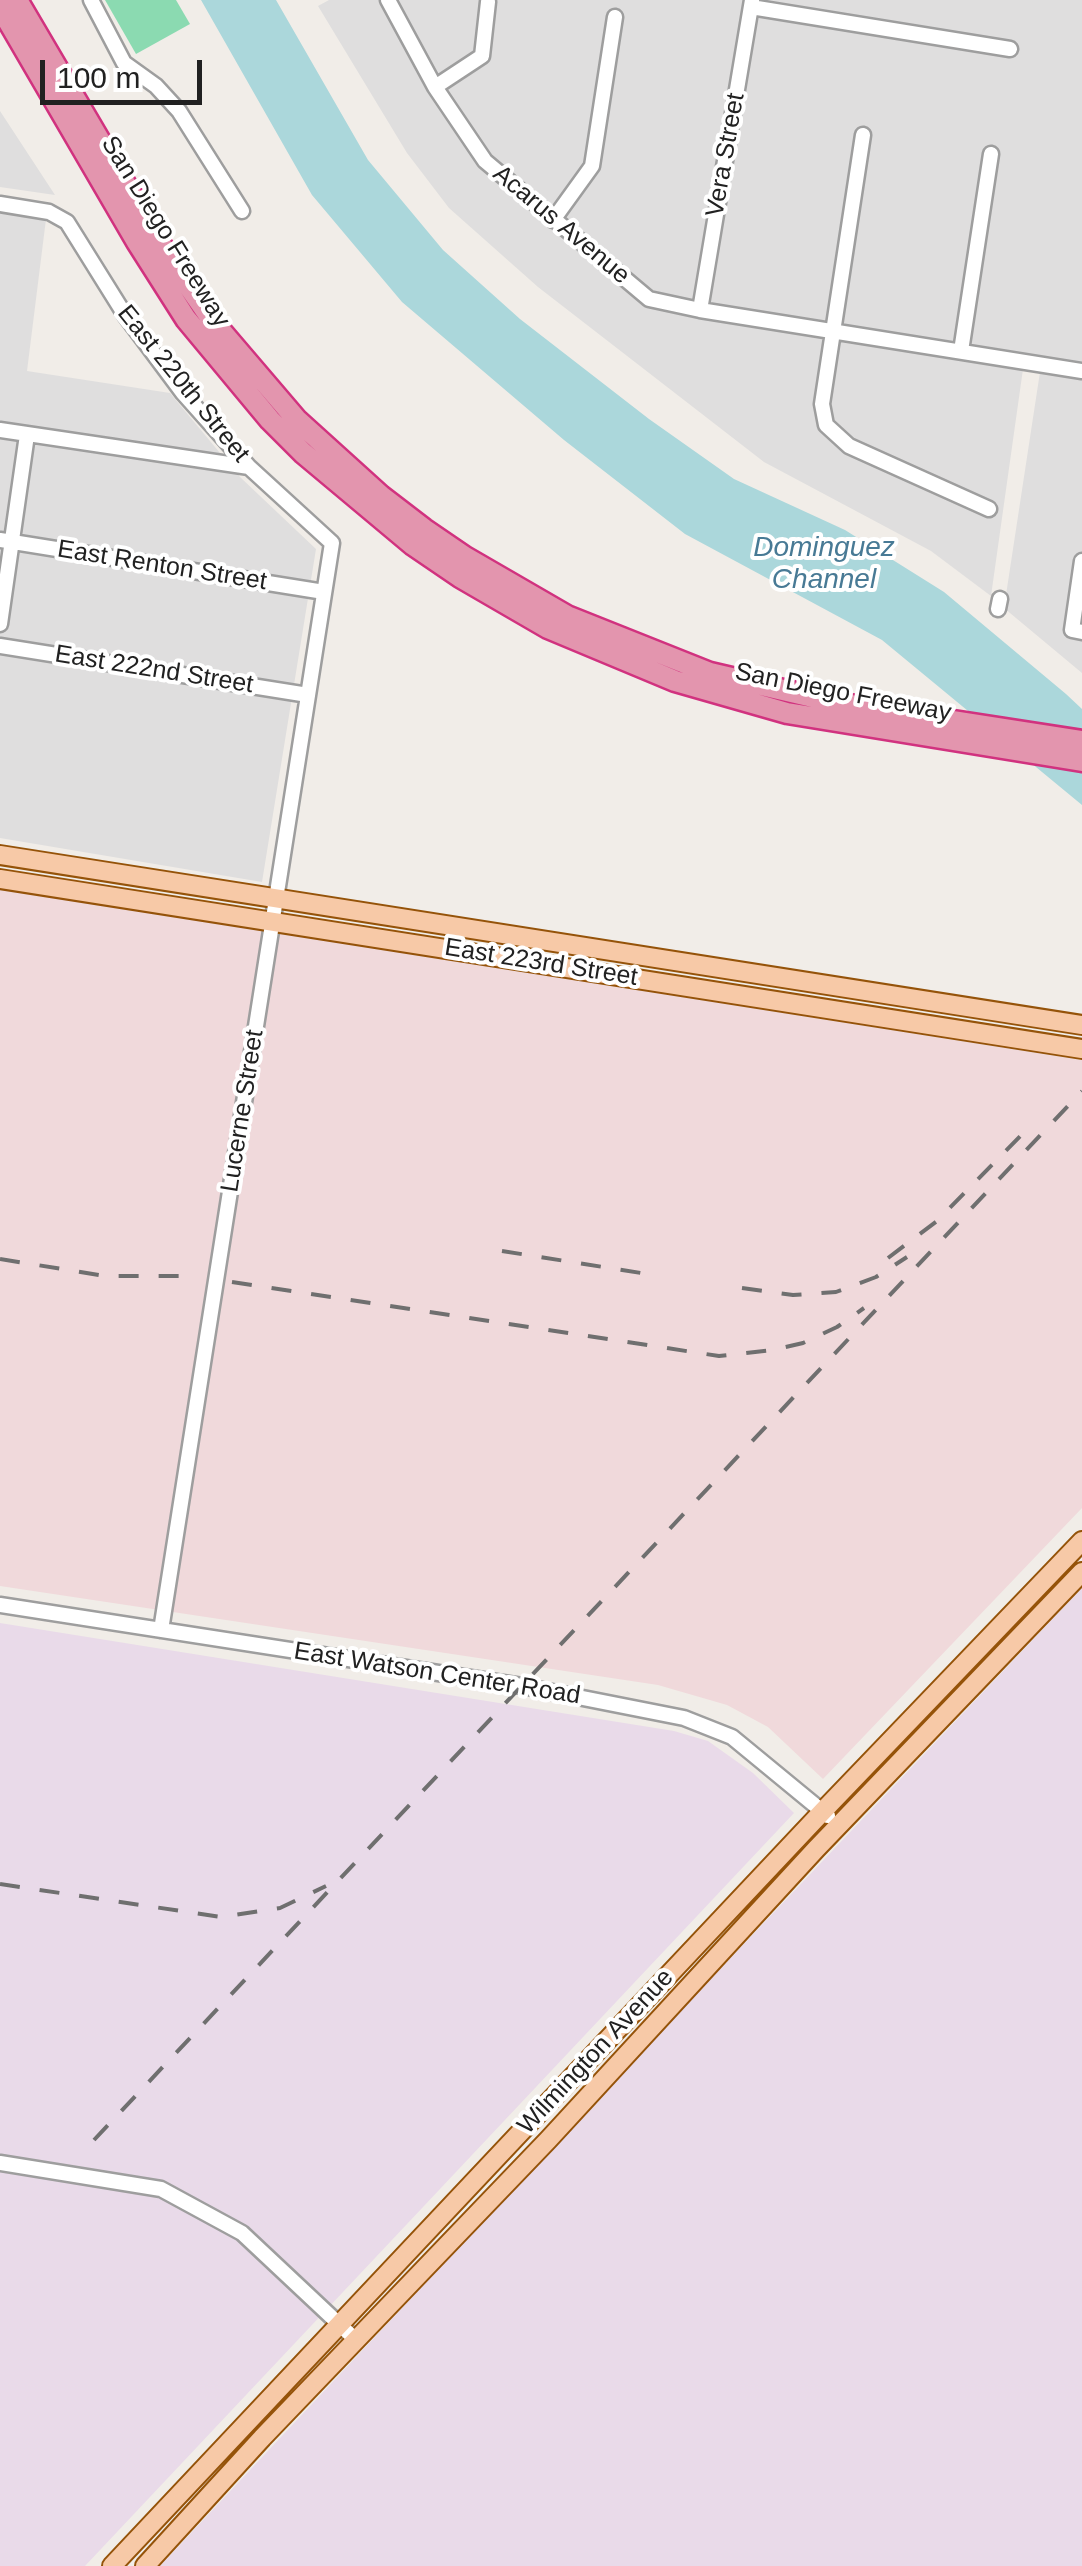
<!DOCTYPE html>
<html>
<head>
<meta charset="utf-8">
<style>
	body { margin:0 }
	#map { position:relative; width:1082px; height:2566px; overflow:hidden; background:#f1ede8; font-family:Arial,sans-serif }
	canvas { display:block }
	.scale { position:absolute; left:40px; top:60px; width:162px; height:45px; box-sizing:border-box; border:5px solid #212121; border-top:0; padding-left:12px; font-size:30px; line-height:35px; white-space:nowrap; color:#212121; -webkit-text-stroke:8px #fff; paint-order:stroke }
</style>
</head>
<body>
<div id="map">
<canvas width="1082" height="2566"></canvas>
<div class="scale">100 m</div>
</div>
<script>
const context = document.querySelector('canvas').getContext('2d');
context.lineJoin = 'round';
function paint(path, color) { context.fillStyle = color; context.fill(path, 'evenodd'); }
const toPath = rows => new Path2D(rows.map(r => 'M' + r).join(''));
function trace(path, color, width, dash) { context.strokeStyle = color; context.lineWidth = width; context.lineCap = dash ? 'butt' : 'round'; context.setLineDash(dash || []); context.stroke(path); }
function drawText(font, color, halo, rows, align = 'center') {
  context.font = font + ' Arial,sans-serif'; context.lineWidth = 8; context.setLineDash([]); context.textBaseline = 'middle'; context.strokeStyle = halo; context.fillStyle = color; for (const [text, x, y, turn = 0] of rows) {
    context.save(); context.translate(x, y); context.rotate((+turn || 0) * Math.PI / 180); context.textAlign = isNaN(turn) ? turn : align; if (halo) context.strokeText(text, 0, 0); context.fillText(text, 0, 0); context.restore();
  }
}
const residential = toPath([
	[329,0,1082,0,1082,673,1004,608,1040,372,1023,369,991,596,931,551,764,462,538,287,449,208,407,153,318,6],
	[0,111,55,195,0,187],
	[0,212,46,219,27,371,170,393,240,477,316,549,262,882,0,838]
]);
const commercial = toPath([
	[0,889,1082,1060,1082,1508,823,1779,768,1727,727,1705,658,1685,0,1586]
]);
const industrial = toPath([
	[1082,1588,1082,2566,160,2566,721,1968],
	[0,1623,674,1731,708,1741,753,1773,794,1813,85,2566,0,2566]
]);
const pitch = toPath([
	[105,0,176,0,190,24,136,54]
]);
const water = toPath([
	[201,0,276,0,368,160,443,250,520,319,649,419,734,479,845,530,944,592,1066,694,1082,709,1082,805,882,640,685,534,564,440,402,302,312,195]
]);
const minor = toPath([
	[91,0,124,63,156,86,179,111,242,211],
	[388,0,435,87,485,161,649,299,700,310,1082,371],
	[751,7,1010,49],
	[435,87,482,56,488,2],
	[863,135,822,404,826,425,849,446,989,509],
	[0,204,49,212,67,222,125,315,183,393,249,467,332,543,161,1630],
	[553,220,592,166,615,17],
	[700,310,752,0],
	[961,351,991,154],
	[0,430,249,467],
	[0,540,324,592],
	[1082,561,1072,630,1082,632],
	[998,609,1000,599],
	[0,624,27,435],
	[0,646,308,695],
	[0,1605,522,1686,684,1718,732,1737,828,1816],
	[0,2163,161,2189,242,2233,356,2340]
]);
const major = toPath([
	[0,855,1082,1025],
	[0,879,1082,1049],
	[112,2566,823,1811,1082,1541],
	[145,2566,262,2438,548,2140,816,1849,1082,1572]
]);
const highway = toPath([
	[17,0,167,255,215,324,297,420,381,496,424,529,465,557,567,616,710,673,843,704,1082,741],
	[0,7,137,242,186,319,270,420,303,453,413,545,460,577,548,628,675,681,787,713,1082,761]
]);
const rail = toPath([
	[502,1251,641,1273],
	[888,1258,937,1221,1034,1122],
	[0,1259,105,1276,191,1276],
	[232,1282,719,1356,773,1350,803,1343,837,1327,864,1308],
	[742,1288,793,1295,836,1292,876,1277,907,1257],
	[0,1884,221,1917,280,1908,326,1886],
	[94,2140,1082,1091]
]);
const streetNames = [
	["Vera Street",726,155,-80],
	["Acarus Avenue",561,225,40],
	["San Diego Freeway",165,232,58],
	["East 220th Street",183,384,51],
	["East Renton Street",162,566,9],
	["East 222nd Street",154,670,9],
	["San Diego Freeway",843,693,11],
	["East 223rd Street",541,963,9],
	["Lucerne Street",243,1111,-81],
	["East Watson Center Road",437,1674,9],
	["Wilmington Avenue",596,2052,-47]
];
const waterNames = [
	["Dominguez",824,548],
	["Channel",824,580]
];
paint(residential, '#dfdede');
paint(commercial, '#f0d9db');
paint(industrial, '#e9dae9');
paint(pitch, '#8bdab1');
paint(water, '#abd7db');
trace(minor, '#9e9e9e', 19);
trace(major, '#955309', 22);
trace(highway, '#d1327f', 25);
trace(minor, '#fff', 14);
trace(major, '#f7c9a7', 18);
trace(highway, '#e395ae', 20);
trace(rail, '#6f6f6f', 4, [20, 20]);
drawText('25px', '#212121', '#fff', streetNames);
drawText('italic 28px', '#487a95', '#fff', waterNames);
</script>
</body>
</html>
